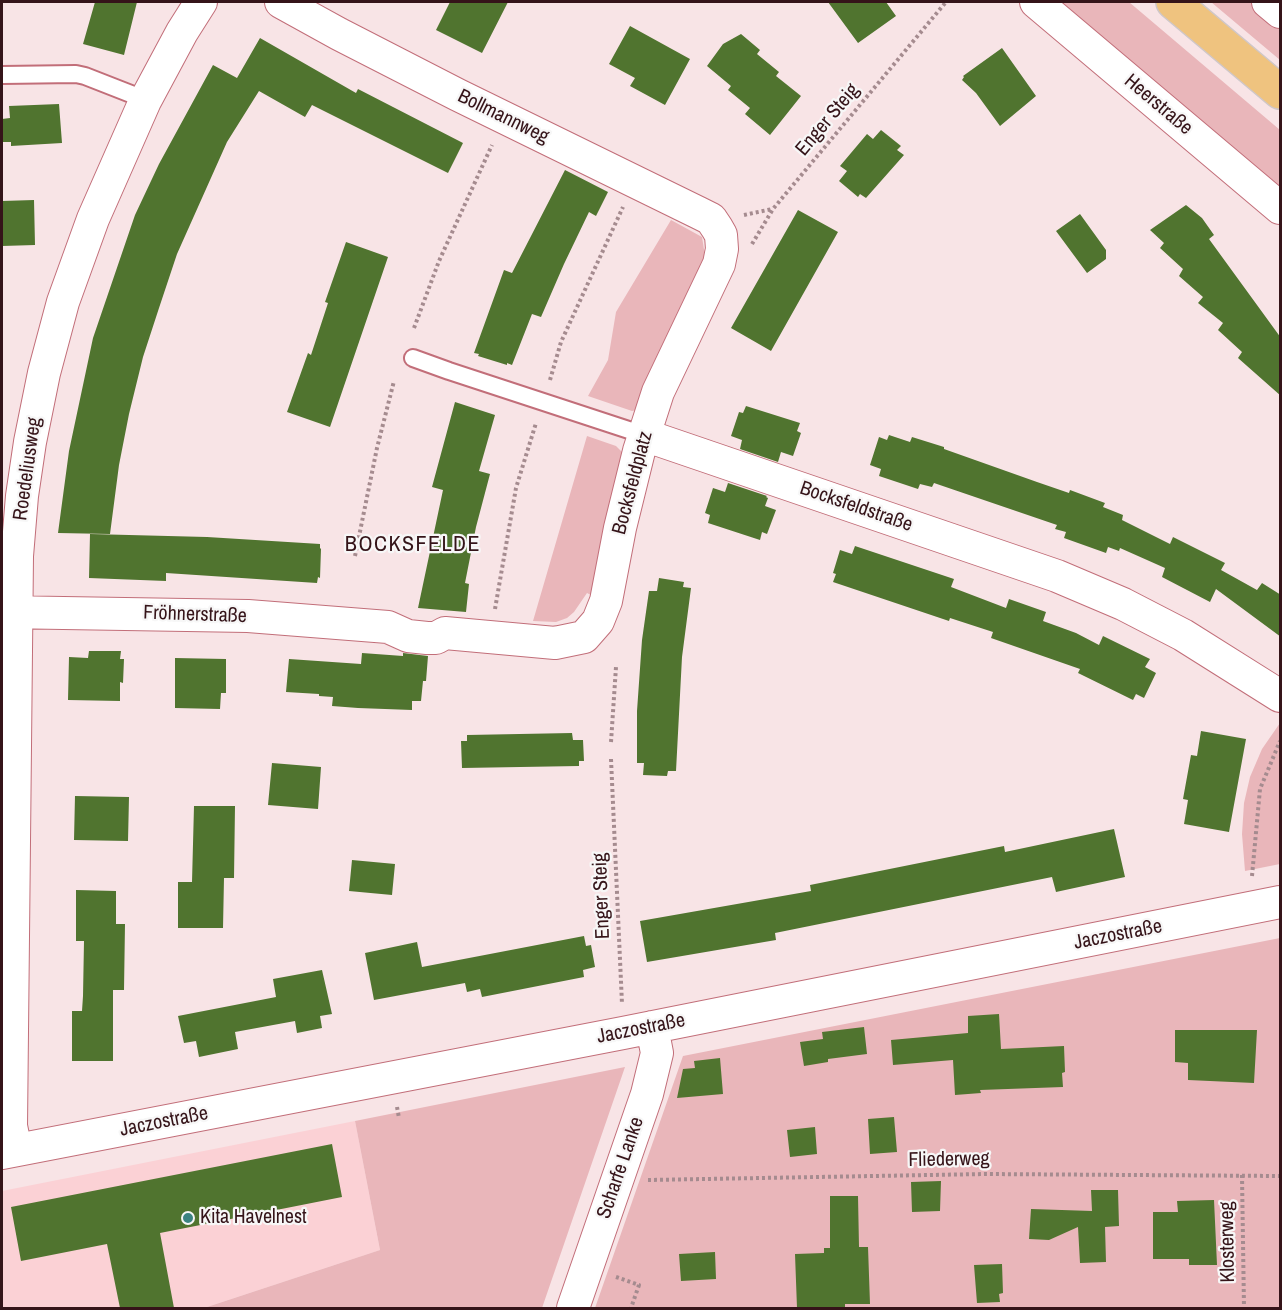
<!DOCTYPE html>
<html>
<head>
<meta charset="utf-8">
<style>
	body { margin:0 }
	#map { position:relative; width:1282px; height:1310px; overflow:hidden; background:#f8e4e6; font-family:"Archivo Narrow",sans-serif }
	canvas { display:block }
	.frame { position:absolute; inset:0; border:3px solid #351419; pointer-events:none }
</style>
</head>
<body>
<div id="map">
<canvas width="1282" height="1310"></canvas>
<div class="frame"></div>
</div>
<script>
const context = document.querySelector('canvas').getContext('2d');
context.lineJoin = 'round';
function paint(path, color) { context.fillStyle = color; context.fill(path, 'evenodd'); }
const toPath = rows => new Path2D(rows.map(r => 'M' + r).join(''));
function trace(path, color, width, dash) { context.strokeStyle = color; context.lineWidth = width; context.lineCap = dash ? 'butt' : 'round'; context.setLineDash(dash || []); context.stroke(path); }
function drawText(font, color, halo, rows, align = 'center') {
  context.font = font + ' "Archivo Narrow",sans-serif'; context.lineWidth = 4.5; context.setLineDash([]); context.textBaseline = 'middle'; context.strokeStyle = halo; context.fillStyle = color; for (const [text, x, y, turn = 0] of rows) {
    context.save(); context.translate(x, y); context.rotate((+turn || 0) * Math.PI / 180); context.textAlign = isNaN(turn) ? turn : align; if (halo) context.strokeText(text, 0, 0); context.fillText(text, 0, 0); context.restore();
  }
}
const built = toPath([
	[355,1121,380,1250,204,1308,2,1308,2,1191]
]);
const green = toPath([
	[1059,2,1129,2,1280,130,1280,189],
	[1211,2,1251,2,1280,27,1280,60],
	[671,220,702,237,706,262,642,409,632,411,588,396,608,360,616,312],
	[587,436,616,446,624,454,593,596,587,593,574,612,567,618,556,622,533,621],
	[1280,723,1280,864,1245,871,1242,834,1244,803,1250,777,1262,749],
	[1280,938,1280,1308,595,1308,683,1056],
	[625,1067,542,1308,204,1308,380,1250,355,1121]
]);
const building = toPath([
	[95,2,137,2,124,55,83,44],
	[450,2,508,2,482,53,436,30],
	[828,2,886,2,896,16,858,43],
	[630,26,690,59,665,105,630,86,635,78,609,64],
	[741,34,760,50,757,54,779,72,776,76,801,96,770,135,745,114,750,108,728,90,731,86,707,66,723,44],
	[260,38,356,93,358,89,463,143,448,173,312,105,305,117,259,91,227,142,177,254,159,308,143,357,129,414,119,465,110,534,58,533,69,451,93,338,135,215,159,164,213,65,237,78],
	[1002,48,1036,96,1000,126,976,93,962,80,964,77,963,76],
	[59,104,62,143,11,146,11,142,2,142,2,119,10,118,9,106],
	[881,130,901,146,897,150,904,155,866,198,860,194,858,197,839,181,847,171,840,166,867,134,873,139],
	[565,170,608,192,596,216,589,212,564,264,541,317,532,314,512,365,507,363,507,365,478,356,479,354,474,353,504,270,512,273],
	[34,200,35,245,2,246,2,201],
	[1186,205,1202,218,1214,235,1209,239,1281,338,1281,396,1238,358,1242,352,1218,330,1223,323,1198,303,1203,297,1179,276,1183,269,1160,248,1164,243,1150,230],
	[798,210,838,232,771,351,731,328],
	[1080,214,1106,250,1106,259,1087,273,1056,231],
	[346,242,388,257,330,427,287,412,308,353,311,355,328,303,325,302],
	[455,402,495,415,479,471,490,474,476,527,465,583,469,584,466,612,418,608,443,490,432,487],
	[746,406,800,423,797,431,801,433,793,456,781,452,778,462,740,449,742,440,731,436,739,412,743,413],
	[889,435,910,442,912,437,944,447,944,449,1037,482,1069,493,1070,490,1105,503,1103,507,1123,515,1122,520,1170,544,1173,537,1225,563,1221,570,1257,590,1262,583,1281,595,1281,637,1216,589,1210,602,1162,577,1165,568,1120,548,1119,551,1108,547,1106,553,1064,538,1066,532,1055,529,1057,525,934,483,932,487,920,484,918,489,879,476,881,469,870,465,879,437,887,440],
	[728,483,767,496,766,497,768,498,765,506,776,510,767,534,762,532,760,540,708,523,710,515,705,513,713,488,725,492],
	[90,534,207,537,320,544,320,548,321,549,320,578,318,577,317,583,166,573,166,581,89,578],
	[855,546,954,579,951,587,1006,608,1009,599,1046,612,1043,621,1076,633,1099,645,1103,636,1150,659,1145,667,1156,673,1144,698,1136,694,1133,700,1078,673,1080,669,991,638,993,632,950,618,949,621,833,582,836,574,833,573,840,550,852,554],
	[659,578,684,582,683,587,691,588,682,657,676,771,668,771,667,776,643,775,644,763,637,763,637,711,642,640,649,591,657,591],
	[89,651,121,651,120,659,124,659,123,683,120,682,120,701,68,700,69,657,88,658],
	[362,653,403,656,403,653,428,656,426,681,423,681,421,701,412,701,412,710,358,708,332,706,333,697,319,696,319,694,286,692,289,659,361,664],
	[175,658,226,659,226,693,221,693,220,709,175,708],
	[1201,731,1246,739,1229,832,1184,824,1188,800,1183,799,1191,755,1197,756],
	[572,733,573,740,583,740,584,761,579,761,579,766,462,768,461,741,467,741,467,735],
	[272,763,321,767,318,809,268,805],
	[75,796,129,797,128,841,74,840],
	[194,806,235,806,234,878,224,878,223,928,178,928,178,882,192,882],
	[1114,829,1125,877,1056,892,1052,877,775,933,776,940,647,962,640,921,811,891,810,885,1004,846,1005,852],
	[352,860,395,864,392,895,349,891],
	[76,890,116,891,116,924,125,924,124,990,113,990,113,1061,72,1061,72,1011,82,1011,83,996,84,941,76,941],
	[584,936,586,946,591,945,595,967,583,970,584,977,482,997,480,989,467,992,465,983,374,1000,365,953,417,942,422,967],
	[322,970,332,1014,320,1016,322,1028,297,1033,295,1021,235,1032,238,1049,199,1057,196,1041,184,1043,178,1016,276,997,273,979],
	[999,1014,1001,1049,1064,1046,1065,1072,1062,1073,1063,1087,980,1090,981,1093,955,1095,953,1060,893,1065,891,1040,968,1033,968,1016],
	[864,1027,867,1054,828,1059,828,1062,804,1066,800,1042,823,1039,822,1032],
	[1175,1030,1257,1030,1254,1083,1188,1080,1188,1063,1175,1062],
	[720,1058,723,1094,677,1098,683,1069,695,1068,694,1061],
	[894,1117,897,1152,870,1154,868,1119],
	[815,1127,817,1154,790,1157,787,1130],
	[332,1144,342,1197,160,1233,174,1308,120,1308,107,1244,21,1261,11,1207],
	[941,1181,940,1211,912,1212,911,1182],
	[1091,1190,1118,1190,1119,1226,1105,1227,1106,1262,1080,1263,1078,1227,1049,1240,1029,1239,1031,1209,1092,1211],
	[830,1196,858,1196,859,1247,868,1247,870,1304,845,1304,845,1308,797,1308,795,1254,824,1253,824,1248,830,1248],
	[1214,1200,1217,1265,1189,1265,1189,1259,1153,1259,1153,1212,1178,1212,1177,1201],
	[715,1252,716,1279,681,1281,679,1254],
	[1002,1264,1003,1293,999,1294,1000,1302,977,1303,974,1265]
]);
const path = toPath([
	[744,215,772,209],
	[752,244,773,209,946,2],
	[414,328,439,261,492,145],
	[550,380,561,342,623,207],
	[355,556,377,448,394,381],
	[495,609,516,488,536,423],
	[611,742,616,667],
	[611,759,622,1004],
	[1252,876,1260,789,1280,741],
	[397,1107,399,1118],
	[1242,1175,1244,1308],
	[648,1180,986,1174,1280,1176],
	[616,1277,639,1285,631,1308]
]);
const service = toPath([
	[2,75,76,74,85,76,131,94,145,101],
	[413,358,449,371,644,435]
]);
const minor = toPath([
	[1036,2,1280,208],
	[1268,2,1280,12],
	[644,435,1057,576,1123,604,1183,635,1280,696],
	[2,612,248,616,388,627,408,636,427,638,436,638,445,633,555,643,584,637,598,621,606,601,620,528,639,451,658,392,719,264,722,249,721,235,717,228,711,219,699,213,458,95,339,34,281,2],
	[16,1150,11,1126,17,556,22,496,30,442,44,373,63,302,93,219,145,101,182,32,201,2],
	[2,1153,623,1033,1280,902],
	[573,1308,647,1094,657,1053,652,1027]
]);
const primary = toPath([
	[1173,2,1280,92]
]);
const markers = [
	[188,1218,6,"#3b8381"]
];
const streetNames = [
	["Heerstraße",1158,105,40],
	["Bollmannweg",503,117,26],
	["Enger Steig",828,120,-50],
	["Roedeliusweg",28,469,-82],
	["Bocksfeldplatz",633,483,-75],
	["Bocksfeldstraße",856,507,19],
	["Fröhnerstraße",195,615,2],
	["Enger Steig",602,896,-92],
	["Jaczostraße",1118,935,-11],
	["Jaczostraße",641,1029,-11],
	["Jaczostraße",164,1122,-11],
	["Fliederweg",949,1160,-1],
	["Scharfe Lanke",621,1168,-71],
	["Klosterweg",1228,1242,-91]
];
const poiNames = [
	["Kita Havelnest",200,1218]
];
const quarterNames = [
	["BOCKSFELDE",413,545]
];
paint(built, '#fbd1d5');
paint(green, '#e9b6ba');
paint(building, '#50742f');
trace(service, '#c26e79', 20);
trace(minor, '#c26e79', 34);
trace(primary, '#cfc7c8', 36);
trace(path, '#a58b8f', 4, [3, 3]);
trace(service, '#fff', 16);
trace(minor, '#fff', 32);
trace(primary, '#efc37f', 33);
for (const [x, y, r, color] of markers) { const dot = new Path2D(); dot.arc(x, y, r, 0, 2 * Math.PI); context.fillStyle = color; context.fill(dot); trace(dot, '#f7f7f7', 2); }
drawText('20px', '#351419', '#f7f7f7', streetNames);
drawText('20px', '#351419', '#f7f7f7', poiNames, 'left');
context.letterSpacing = '1.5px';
drawText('22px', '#351419', '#f7f7f7', quarterNames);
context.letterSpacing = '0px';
</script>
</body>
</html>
